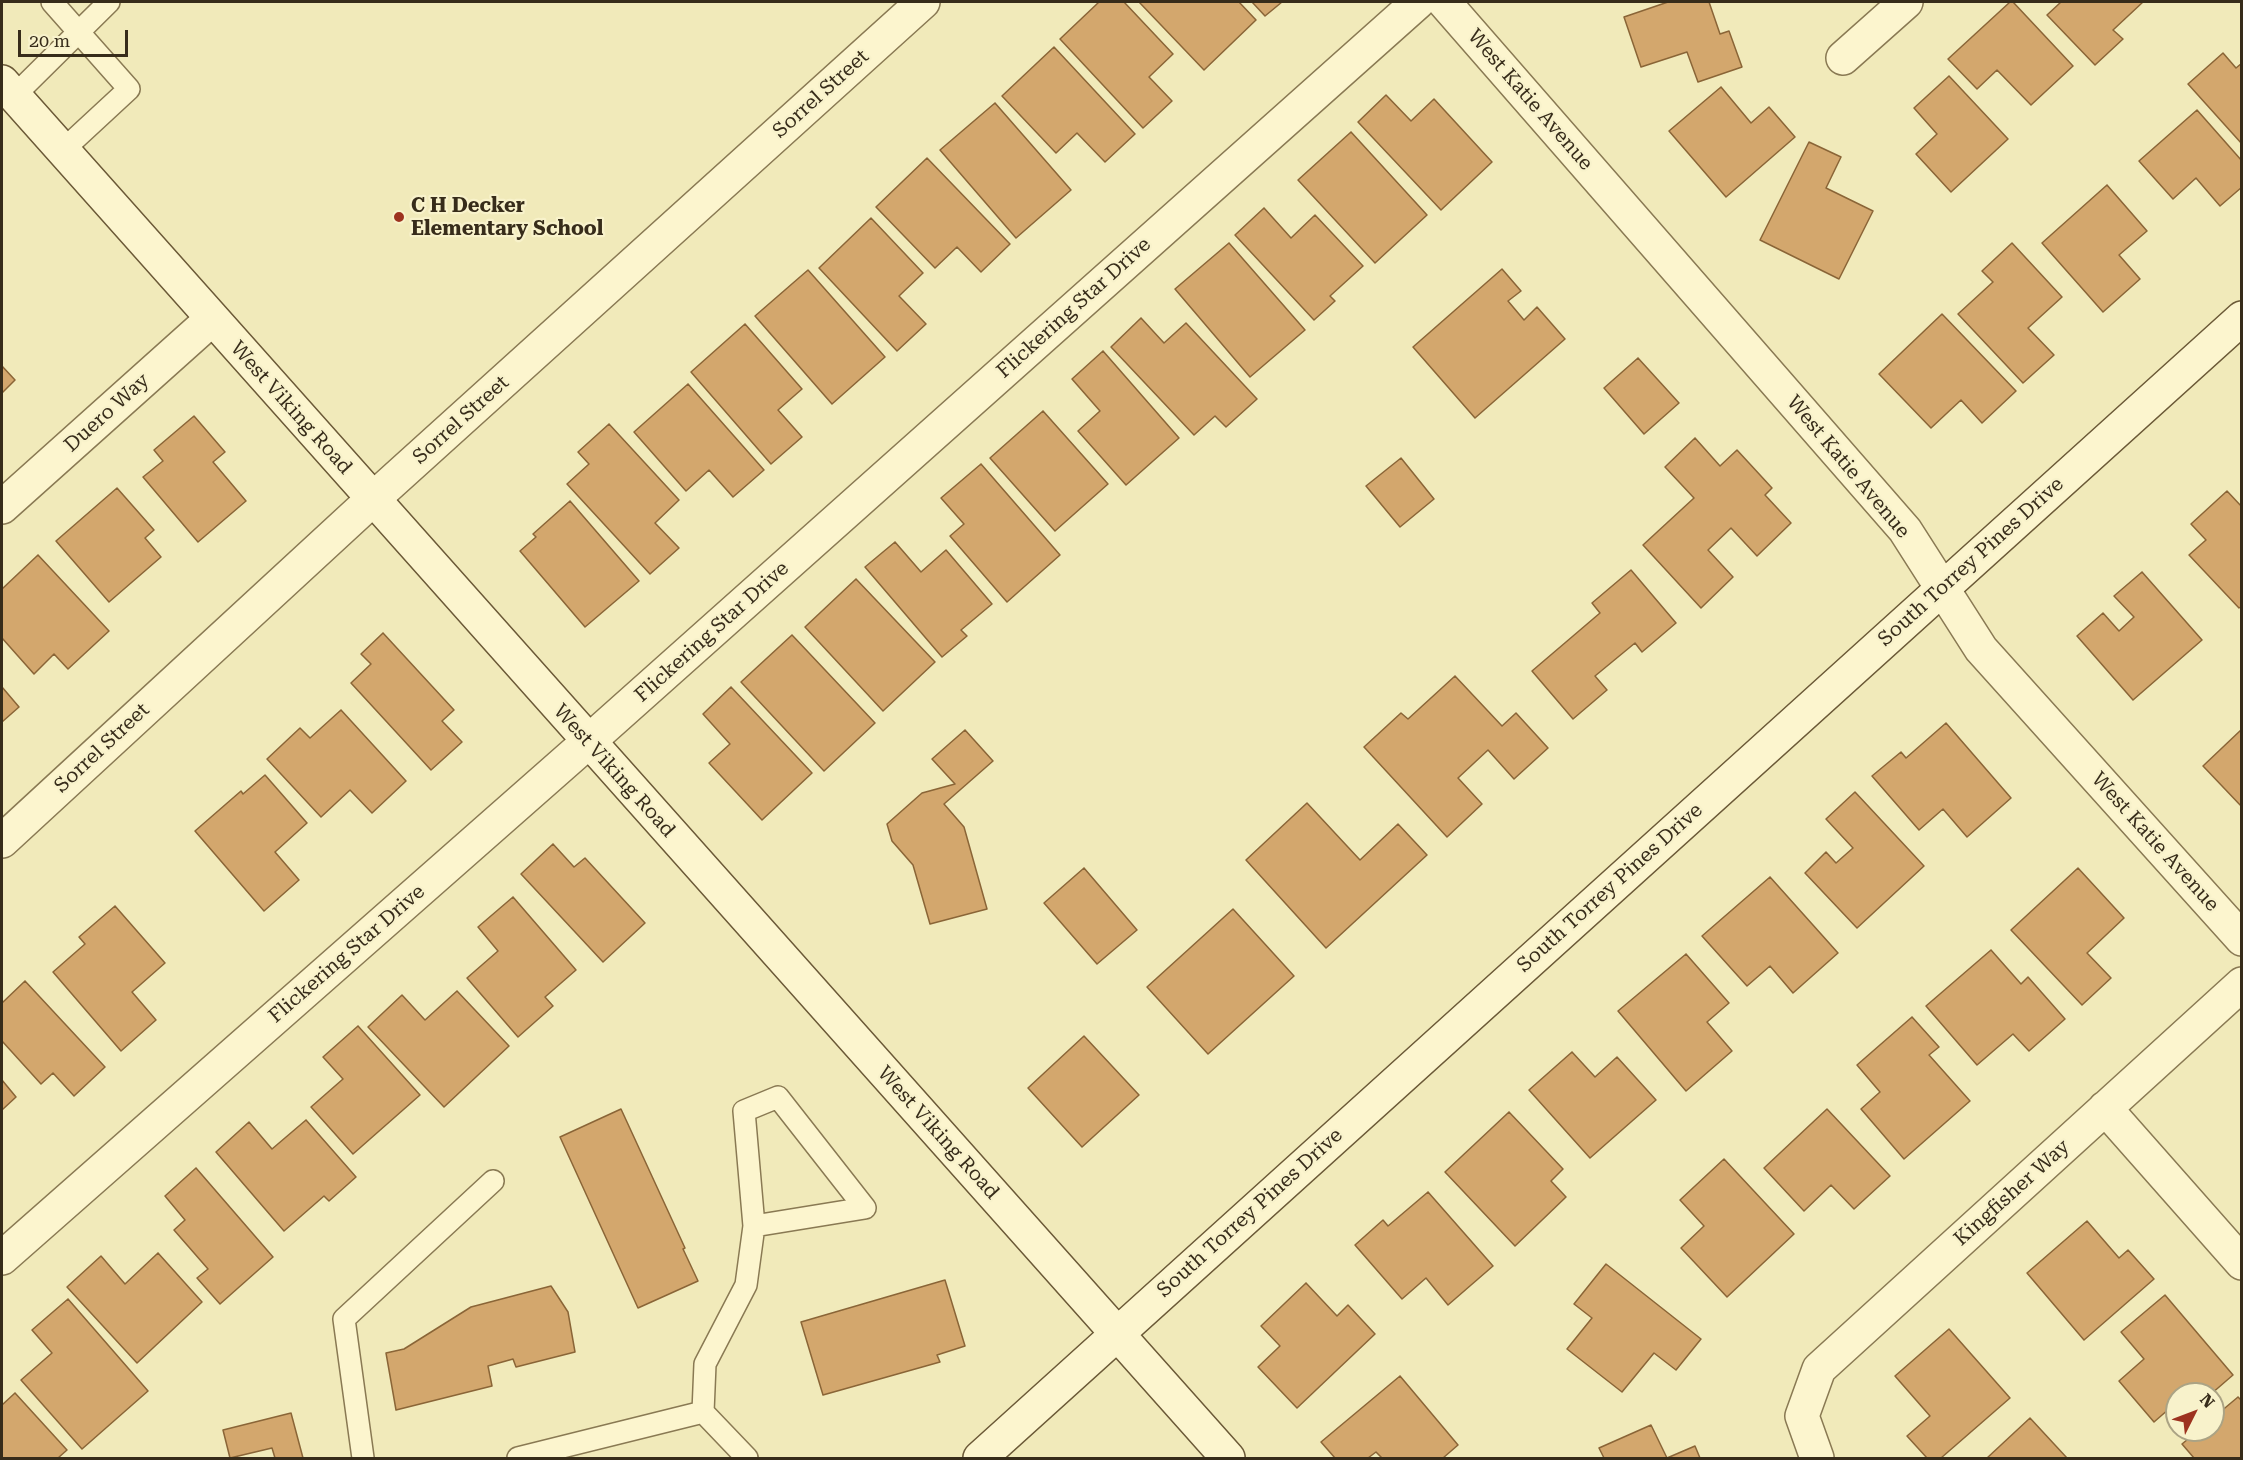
<!DOCTYPE html>
<html>
<head>
<meta charset="utf-8">
<style>
	body { margin:0 }
	#map { position:relative; width:2243px; height:1460px; overflow:hidden; background:#f1eaba; font-family:"Roboto Serif",serif }
	canvas { display:block }
	.frame { position:absolute; inset:0; border:3px solid #372c1a; pointer-events:none }
	.north { position:absolute; left:2165px; top:1382px; width:60px; height:60px; box-sizing:border-box; background:#f8f2cb; border:2px solid #aba384; border-radius:50%; rotate:48deg; font-size:16px; font-weight:700; line-height:24px; text-align:center; color:#372c1a }
	.north::after { content:''; display:block; margin:auto; width:21px; height:27px; background:#9d321f; clip-path:polygon(50% 0,100% 100%,50% 72%,0 100%) }
	.scale { position:absolute; left:18px; top:30px; width:110px; height:27px; box-sizing:border-box; border:3px solid #372c1a; border-top:0; padding-left:8px; font-size:18px; line-height:21px; white-space:nowrap; color:#372c1a; -webkit-text-stroke:4px #f8f2cb; paint-order:stroke }
</style>
</head>
<body>
<div id="map">
<canvas width="2243" height="1460"></canvas>
<div class="frame"></div>
<div class="north">N</div>
<div class="scale">20 m</div>
</div>
<script>
const context = document.querySelector('canvas').getContext('2d');
context.lineJoin = 'round';
function paint(path, color) { context.fillStyle = color; context.fill(path, 'evenodd'); }
const toPath = rows => new Path2D(rows.map(r => 'M' + r).join(''));
function trace(path, color, width, dash) { context.strokeStyle = color; context.lineWidth = width; context.lineCap = dash ? 'butt' : 'round'; context.setLineDash(dash || []); context.stroke(path); }
function drawText(font, color, halo, rows, align = 'center') {
  context.font = font + ' "Roboto Serif",serif'; context.lineWidth = 4.5; context.setLineDash([]); context.textBaseline = 'middle'; context.strokeStyle = halo; context.fillStyle = color; for (const [text, x, y, turn = 0] of rows) {
    context.save(); context.translate(x, y); context.rotate((+turn || 0) * Math.PI / 180); context.textAlign = isNaN(turn) ? turn : align; if (halo) context.strokeText(text, 0, 0); context.fillText(text, 0, 0); context.restore();
  }
}
const building = toPath([
	[1099,2,1124,2,1173,54,1149,77,1172,101,1143,128,1060,39,1099,2],
	[1139,2,1239,2,1256,20,1204,70,1139,2],
	[1252,2,1282,2,1265,16,1252,2],
	[1668,2,1709,2,1720,34,1729,31,1742,67,1698,82,1687,52,1641,67,1624,17,1668,2],
	[2010,2,2013,2,2073,66,2031,105,1997,70,1977,89,1948,59,2010,2],
	[2061,2,2143,2,2113,30,2123,39,2095,65,2047,15,2061,2],
	[1054,47,1135,134,1105,162,1077,133,1056,153,1002,96,1054,47],
	[2223,53,2236,68,2242,63,2242,144,2188,84,2223,53],
	[1949,76,2008,139,1951,192,1916,154,1937,134,1914,108,1949,76],
	[1721,87,1751,123,1769,107,1795,137,1726,197,1669,131,1721,87],
	[1386,95,1411,121,1434,99,1492,162,1441,210,1358,122,1386,95],
	[995,103,1071,190,1016,238,940,150,995,103],
	[2197,110,2242,161,2242,187,2220,206,2196,178,2173,199,2139,161,2197,110],
	[1351,132,1427,215,1375,263,1298,180,1351,132],
	[1809,142,1841,157,1826,188,1873,211,1839,279,1760,240,1809,142],
	[927,158,1010,244,981,272,957,247,935,268,876,207,927,158],
	[2107,185,2147,231,2119,255,2140,279,2103,312,2042,243,2107,185],
	[1264,208,1291,238,1315,215,1363,266,1330,296,1335,301,1314,320,1235,235,1264,208],
	[871,218,923,273,899,296,926,324,897,351,819,268,871,218],
	[1229,243,1305,330,1250,377,1175,289,1229,243],
	[2012,243,2062,297,2028,328,2054,355,2023,383,1958,314,1993,282,1982,271,2012,243],
	[1502,269,1521,291,1508,301,1524,320,1537,307,1565,339,1475,418,1413,347,1502,269],
	[808,270,885,357,832,404,755,316,808,270],
	[1942,314,2016,391,1982,423,1961,400,1931,428,1879,374,1942,314],
	[1141,318,1164,343,1186,323,1257,399,1226,427,1215,416,1194,435,1111,347,1141,318],
	[745,324,802,389,778,410,802,437,771,464,691,372,745,324],
	[1103,351,1179,438,1126,485,1078,431,1100,411,1072,379,1103,351],
	[1638,358,1679,403,1644,434,1604,388,1638,358],
	[2,366,15,380,2,393,2,366],
	[688,384,764,470,733,497,709,470,686,491,634,432,688,384],
	[1043,411,1108,484,1055,531,990,458,1043,411],
	[194,416,225,452,213,462,246,501,198,542,143,477,163,461,154,450,194,416],
	[609,424,679,500,655,523,679,548,650,574,567,484,589,464,578,452,609,424],
	[1695,438,1720,466,1737,450,1772,488,1765,495,1791,523,1757,556,1731,528,1708,550,1733,577,1701,608,1643,545,1694,498,1665,467,1695,438],
	[1401,458,1434,499,1400,527,1366,486,1401,458],
	[981,464,1060,555,1007,602,950,536,964,524,941,498,981,464],
	[117,488,154,530,145,538,161,557,109,602,56,541,117,488],
	[2227,491,2242,507,2242,606,2239,608,2189,555,2206,540,2191,524,2227,491],
	[570,501,639,581,585,627,520,551,536,537,533,534,570,501],
	[895,542,921,572,946,550,992,604,961,630,967,636,942,657,865,567,895,542],
	[38,555,109,631,68,669,54,654,34,674,2,638,2,589,38,555],
	[1631,570,1676,623,1642,652,1635,643,1595,676,1607,690,1573,719,1532,671,1600,613,1592,603,1631,570],
	[2142,572,2202,640,2133,700,2077,636,2103,613,2119,631,2134,617,2114,596,2142,572],
	[856,579,935,662,883,711,805,627,856,579],
	[383,633,454,710,442,721,462,742,431,770,351,683,371,664,361,654,383,633],
	[792,635,875,723,824,771,741,682,792,635],
	[1455,676,1502,726,1516,713,1548,748,1514,779,1488,750,1458,778,1482,804,1447,837,1364,747,1401,713,1408,719,1455,676],
	[2,687,19,707,2,722,2,687],
	[731,687,812,773,762,820,709,763,730,744,703,714,731,687],
	[341,710,406,781,372,813,350,790,321,817,267,759,300,728,310,738,341,710],
	[1946,723,2011,798,1967,837,1943,809,1919,830,1872,776,1901,752,1906,758,1946,723],
	[2242,729,2242,807,2203,766,2242,729],
	[965,730,993,761,944,804,964,827,987,909,930,924,913,865,892,841,887,824,922,793,955,784,932,759,965,730],
	[265,775,307,823,275,852,299,880,264,911,195,831,241,791,243,794,265,775],
	[1855,792,1924,866,1857,928,1805,873,1826,852,1836,863,1853,848,1826,819,1855,792],
	[1307,803,1360,860,1398,824,1427,855,1326,948,1246,860,1307,803],
	[553,844,574,867,585,858,645,923,603,962,521,874,553,844],
	[1084,868,1137,930,1097,964,1044,903,1084,868],
	[2078,868,2124,918,2087,953,2111,978,2082,1005,2011,930,2078,868],
	[1770,877,1838,953,1793,993,1770,966,1747,986,1702,936,1770,877],
	[513,897,576,970,545,997,553,1006,518,1037,467,978,498,951,478,927,513,897],
	[115,906,165,963,132,992,156,1020,121,1051,53,972,85,944,79,937,115,906],
	[1233,909,1294,976,1208,1054,1147,987,1233,909],
	[1991,950,2021,984,2028,977,2065,1019,2029,1051,2013,1034,1977,1065,1926,1006,1991,950],
	[1686,954,1729,1003,1707,1022,1732,1051,1686,1091,1618,1011,1686,954],
	[25,981,105,1067,74,1096,53,1073,41,1084,2,1041,2,1003,25,981],
	[457,991,509,1046,444,1107,368,1027,402,995,425,1020,457,991],
	[1912,1017,1939,1047,1929,1055,1970,1101,1904,1159,1861,1109,1880,1092,1857,1065,1912,1017],
	[358,1026,420,1095,353,1154,311,1107,343,1079,323,1057,358,1026],
	[1084,1036,1139,1095,1082,1147,1028,1088,1084,1036],
	[1572,1052,1595,1077,1617,1057,1656,1100,1590,1158,1529,1090,1572,1052],
	[2,1080,16,1097,2,1110,2,1080],
	[621,1109,685,1248,683,1249,698,1281,638,1308,560,1137,621,1109],
	[1827,1109,1890,1176,1854,1209,1831,1185,1804,1211,1764,1168,1827,1109],
	[1509,1112,1563,1169,1551,1181,1566,1197,1515,1246,1445,1172,1509,1112],
	[306,1120,356,1177,329,1201,324,1196,284,1231,216,1152,249,1122,272,1149,306,1120],
	[1724,1159,1794,1234,1727,1297,1681,1248,1704,1226,1680,1200,1724,1159],
	[196,1168,273,1257,220,1304,197,1278,208,1269,174,1230,185,1220,165,1196,196,1168],
	[1428,1192,1493,1266,1448,1305,1426,1278,1402,1299,1355,1245,1383,1220,1388,1226,1428,1192],
	[2087,1221,2119,1258,2128,1250,2154,1279,2084,1340,2027,1273,2087,1221],
	[158,1253,202,1302,137,1363,67,1287,101,1256,125,1284,158,1253],
	[1606,1264,1701,1339,1676,1370,1654,1353,1622,1392,1567,1349,1592,1318,1574,1304,1606,1264],
	[945,1280,965,1346,937,1355,940,1362,823,1395,801,1322,945,1280],
	[1306,1283,1337,1316,1348,1305,1375,1334,1297,1408,1258,1367,1280,1346,1261,1326,1306,1283],
	[551,1286,568,1312,575,1352,516,1367,513,1359,488,1366,492,1386,396,1410,386,1353,404,1349,471,1307,551,1286],
	[2165,1295,2233,1375,2211,1394,2177,1394,2177,1402,2154,1422,2119,1381,2144,1359,2121,1332,2165,1295],
	[68,1299,148,1391,82,1449,21,1380,52,1353,32,1330,68,1299],
	[1949,1329,2010,1398,1941,1458,1927,1458,1907,1436,1930,1416,1895,1376,1949,1329],
	[1400,1376,1458,1445,1443,1458,1382,1458,1376,1452,1368,1458,1335,1458,1321,1442,1400,1376],
	[15,1393,67,1450,58,1458,2,1458,2,1405,15,1393],
	[2238,1397,2242,1401,2242,1458,2194,1458,2182,1444,2199,1430,2213,1430,2213,1418,2238,1397],
	[291,1413,303,1458,275,1458,272,1448,230,1458,223,1430,291,1413],
	[2030,1418,2067,1458,1987,1458,2030,1418],
	[1651,1425,1667,1458,1604,1458,1599,1448,1651,1425],
	[1695,1446,1700,1458,1667,1458,1695,1446]
]);
const lane = toPath([
	[52,2,129,89,62,151],
	[14,96,109,2],
	[703,1412,705,1364,746,1285,754,1226,865,1208,778,1097,744,1111,754,1226],
	[363,1458,344,1319,493,1181],
	[518,1458,703,1412,747,1458]
]);
const street = toPath([
	[1444,2,1905,530,1981,649,2242,939],
	[1843,58,1906,2],
	[2,507,212,319],
	[2,841,373,499,923,2],
	[2105,1108,2242,1263],
	[2,1258,588,742,1418,2],
	[1817,1458,1802,1416,1819,1369,2242,984]
]);
const secondary = toPath([
	[2,82,1228,1458],
	[980,1458,2242,318]
]);
const markers = [
	[399,217,6,"#9d321f"]
];
const streetNames = [
	["Sorrel Street",821,94,-42],
	["West Katie Avenue",1530,100,49],
	["Flickering Star Drive",1074,308,-42],
	["West Viking Road",291,408,48],
	["Duero Way",107,413,-42],
	["Sorrel Street",461,420,-42],
	["West Katie Avenue",1848,467,50],
	["South Torrey Pines Drive",1971,562,-42],
	["Flickering Star Drive",712,632,-42],
	["Sorrel Street",102,748,-43],
	["West Viking Road",614,771,48],
	["West Katie Avenue",2155,842,48],
	["South Torrey Pines Drive",1610,888,-42],
	["Flickering Star Drive",347,954,-41],
	["West Viking Road",938,1133,48],
	["Kingfisher Way",2012,1193,-42],
	["South Torrey Pines Drive",1250,1213,-42]
];
const poiNames = [
	["C H Decker",411,206],
	["Elementary School",411,229]
];
paint(building, '#d3a76d');
trace(building, '#8a6537', 1.5);
trace(lane, '#897953', 24);
trace(street, '#897953', 36);
trace(secondary, '#6b5937', 36);
trace(lane, '#fcf5ce', 21);
trace(street, '#fcf5ce', 33);
trace(secondary, '#fcf5ce', 33);
for (const [x, y, r, color] of markers) { const dot = new Path2D(); dot.arc(x, y, r, 0, 2 * Math.PI); context.fillStyle = color; context.fill(dot); trace(dot, '#f8f2cb', 2); }
drawText('20px', '#372c1a', '#f8f2cb', streetNames);
drawText('bold 20px', '#372c1a', '#f8f2cb', poiNames, 'left');
</script>
</body>
</html>
